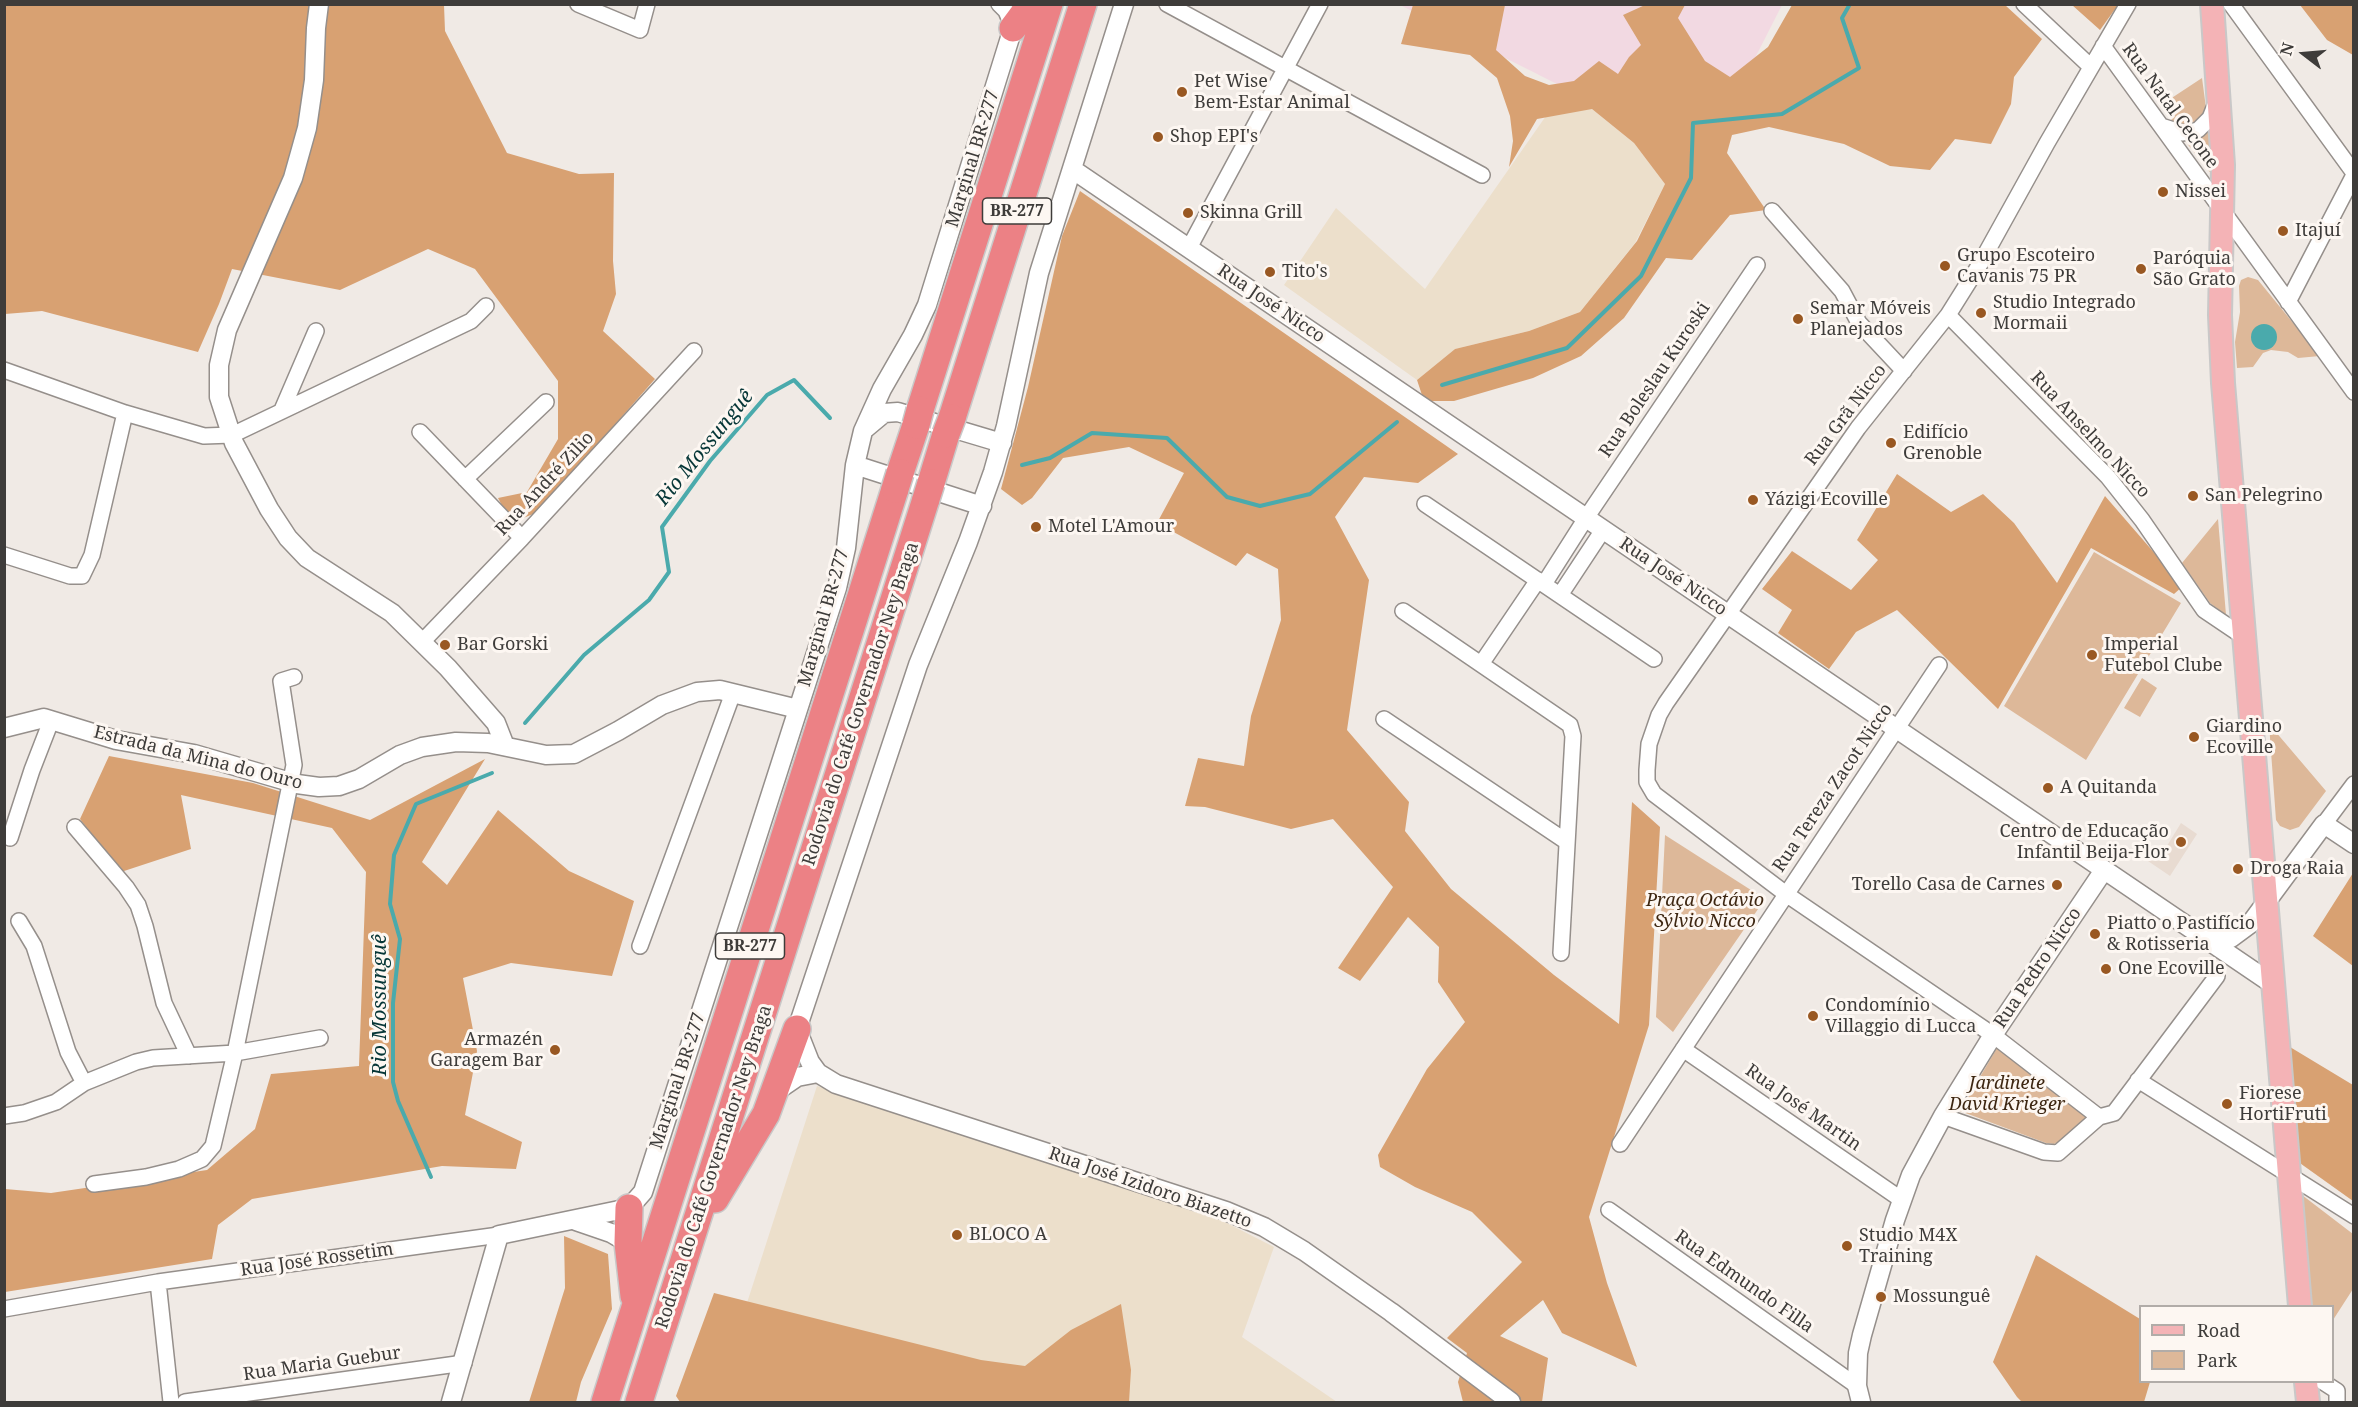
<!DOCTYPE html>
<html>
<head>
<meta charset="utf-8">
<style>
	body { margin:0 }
	#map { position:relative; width:2358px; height:1407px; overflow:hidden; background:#f0eae5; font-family:"Noto Serif",serif }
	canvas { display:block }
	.frame { position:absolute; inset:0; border:6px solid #3e3c3a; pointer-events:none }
	.legend { position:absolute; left:2139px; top:1305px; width:195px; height:78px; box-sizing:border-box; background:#fdf7f2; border:2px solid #b1aca8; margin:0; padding:8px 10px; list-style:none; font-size:18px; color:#3e3c3a }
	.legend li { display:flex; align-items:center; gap:12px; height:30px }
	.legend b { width:30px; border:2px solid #b1aca8 }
	.north { position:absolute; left:2274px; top:24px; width:60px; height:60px; -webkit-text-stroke:4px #fdf7f2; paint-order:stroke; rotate:286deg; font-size:16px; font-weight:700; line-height:24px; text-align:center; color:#3e3c3a }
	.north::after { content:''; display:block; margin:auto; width:21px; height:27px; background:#3e3c3a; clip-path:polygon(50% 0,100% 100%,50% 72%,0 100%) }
</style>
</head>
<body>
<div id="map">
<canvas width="2358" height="1407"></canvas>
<div class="frame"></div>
<ul class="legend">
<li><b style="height:8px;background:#f4b3b6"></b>Road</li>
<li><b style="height:16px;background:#ddb899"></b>Park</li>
</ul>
<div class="north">N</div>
</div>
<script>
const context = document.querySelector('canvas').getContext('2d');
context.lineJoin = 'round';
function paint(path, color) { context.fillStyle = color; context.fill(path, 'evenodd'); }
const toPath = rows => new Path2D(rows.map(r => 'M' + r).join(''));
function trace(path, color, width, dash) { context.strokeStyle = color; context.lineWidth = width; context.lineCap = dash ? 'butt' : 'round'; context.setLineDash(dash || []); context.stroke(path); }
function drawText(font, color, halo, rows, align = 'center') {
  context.font = font + ' "Noto Serif",serif'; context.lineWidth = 6; context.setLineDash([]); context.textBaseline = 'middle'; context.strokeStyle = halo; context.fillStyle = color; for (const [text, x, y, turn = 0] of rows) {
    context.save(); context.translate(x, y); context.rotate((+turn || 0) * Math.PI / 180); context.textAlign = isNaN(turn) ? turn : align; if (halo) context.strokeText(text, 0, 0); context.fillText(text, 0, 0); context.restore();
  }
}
const commercial = toPath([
	[1555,103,1592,109,1634,143,1665,184,1635,243,1580,312,1529,331,1455,349,1417,380,1284,285,1336,208,1425,289],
	[817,1086,1215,1217,1274,1247,1242,1337,1337,1402,715,1402]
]);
const industrial = toPath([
	[1400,5,1782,5,1704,158]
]);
const built = toPath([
	[2181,823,2197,834,2170,876,2148,861,2155,850,2162,854]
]);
const green = toPath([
	[2202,78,2206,108,2203,119,2198,123,2180,126,2174,123,2161,105],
	[2212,127,2213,176,2182,137],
	[2248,277,2258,280,2320,356,2298,358,2288,352,2271,350,2263,353,2253,367,2237,368,2235,342,2240,312,2239,286,2241,280],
	[2218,519,2226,615,2210,603,2182,563],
	[2094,552,2181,603,2086,760,2004,706],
	[2142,678,2157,688,2140,717,2124,708],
	[2269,724,2326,791,2299,827,2290,830,2280,826,2276,820],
	[1665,835,1765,899,1673,1032,1656,1017],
	[1997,1048,2087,1118,2063,1140,2054,1144,2046,1143,1960,1111],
	[2302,1195,2353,1234,2353,1289,2333,1320,2332,1306,2310,1306]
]);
const forest = toPath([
	[5,5,444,5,445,31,507,153,579,174,614,173,613,261,616,294,603,331,655,379,538,512,511,523,498,498,527,492,558,439,558,381,475,269,428,249,340,290,232,269,219,304,198,352,42,311,5,314],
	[1413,5,1505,5,1496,50,1525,76,1549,85,1574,81,1599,61,1618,74,1629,57,1641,45,1623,15,1645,5,1685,5,1678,18,1705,61,1730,77,1768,47,1792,5,2005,5,2042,39,2014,77,2011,104,1991,144,1955,139,1930,170,1890,166,1844,144,1769,127,1732,135,1727,153,1766,210,1730,215,1692,260,1666,258,1624,318,1581,356,1533,378,1454,401,1424,401,1417,380,1455,349,1529,331,1580,312,1637,241,1665,184,1634,143,1592,109,1537,119,1509,167,1513,141,1510,116,1497,78,1470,55,1401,44],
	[2072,5,2118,5,2100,30],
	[2300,5,2353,5,2353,55,2327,40],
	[1080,191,1458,454,1418,483,1364,477,1335,517,1369,580,1347,730,1409,802,1405,831,1451,889,1554,975,1619,1024,1632,802,1660,827,1649,1025,1589,1217,1607,1283,1637,1367,1562,1333,1543,1300,1500,1336,1548,1358,1542,1402,1463,1402,1458,1382,1467,1353,1447,1338,1522,1262,1472,1212,1415,1187,1380,1167,1378,1155,1427,1069,1465,1022,1438,982,1439,947,1408,917,1360,981,1338,968,1393,887,1333,819,1291,829,1205,807,1185,806,1198,758,1244,766,1251,716,1281,620,1278,569,1247,553,1236,566,1157,523,1184,473,1129,447,1063,458,1032,498,1022,505,1001,489,1028,387,1062,236],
	[1897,474,1951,512,1983,494,2014,523,2057,583,2105,496,2183,586,2174,594,2091,548,1998,709,1897,610,1856,632,1829,669,1778,633,1792,610,1762,589,1792,551,1851,590,1878,560,1857,540],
	[109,756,253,783,370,820,485,759,422,862,447,885,498,810,569,871,634,901,612,976,511,963,463,978,477,1051,465,1115,522,1142,516,1169,442,1166,252,1199,218,1225,212,1259,5,1292,5,1189,51,1193,207,1170,255,1129,271,1074,359,1066,366,872,332,828,181,795,191,849,121,872,80,819],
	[2353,873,2353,966,2313,936],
	[2290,1047,2353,1085,2353,1201,2297,1161],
	[564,1236,608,1254,612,1309,581,1382,576,1402,529,1402,565,1288],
	[2036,1255,2140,1319,2140,1382,2150,1382,2144,1402,2022,1402,2017,1397,1993,1362],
	[714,1293,981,1360,1025,1366,1071,1330,1121,1304,1131,1370,1129,1402,680,1402,676,1396]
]);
const water = toPath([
	'2251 337a13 13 0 1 1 26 0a13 13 0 1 1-26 0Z'
]);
const stream = toPath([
	[1442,385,1567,348,1641,276,1691,178,1693,123,1782,114,1859,68,1842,18,1850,4],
	[1022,465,1050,458,1092,433,1167,438,1227,497,1260,506,1310,494,1397,422],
	[525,723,584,655,649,600,669,572,662,527,710,461,767,395,794,380,830,418],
	[431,1177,398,1101,393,1082,393,1003,400,939,390,904,394,855,416,804,492,773]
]);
const minor = toPath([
	[578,4,640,30,647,4],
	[999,4,1006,11,1013,28],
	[1167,4,1482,175],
	[2024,4,2091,67],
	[2231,4,2354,173],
	[2103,46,2354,392],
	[2161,126,2183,133,2198,130,2210,118,2216,103],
	[1772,211,1842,291,1859,323,1904,371],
	[1189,248,1320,4],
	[2288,302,2354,175],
	[1948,315,2108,477,2142,520,2204,610,2244,637],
	[4,370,125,413,204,436,232,435,471,321,486,306],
	[282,410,316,331],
	[420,432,522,538],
	[465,479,546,402],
	[1425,504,1654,659],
	[4,555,70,576,82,576,92,555,125,413],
	[1544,584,1586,518,1757,265],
	[1560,595,1603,530],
	[1403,611,1570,725,1573,736,1561,953],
	[422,642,522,538,694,351],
	[1481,664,1538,580],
	[1384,719,1567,842],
	[2324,824,2354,784],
	[75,827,126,887,138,905,145,926,164,1003,189,1056],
	[10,838,32,770,51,721],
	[19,921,34,946,68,1052,84,1083],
	[640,946,733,693],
	[1683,1049,1902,1200],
	[2138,1080,2354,1216],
	[4,1116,24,1113,56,1102,84,1083,136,1062,153,1058,235,1053,320,1038],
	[1943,1116,2044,1152,2058,1153,2099,1117,2114,1113,2217,976],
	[2099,1117,1993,1035,1786,894,1654,794,1647,782,1647,770,1649,744,1659,715,1666,703,1858,428,1948,315,1980,264,2047,143,2128,4],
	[1620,1144,1939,665],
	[94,1184,146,1177,179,1169,202,1159,213,1146,235,1053,294,765,281,681,294,677],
	[1609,1210,1857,1386],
	[158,1282,171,1402],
	[4,1309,158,1282,499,1235],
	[2323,1382,2337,1391,2337,1402],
	[185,1402,464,1363]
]);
const tertiary = toPath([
	[319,4,316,28,314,80,307,128,293,178,227,330,219,365,219,397,234,443,269,509,288,538,307,558,392,613,448,668,496,723,505,746],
	[1124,4,1039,273,1006,426,993,472,968,542,918,665,797,1029,810,1062,818,1073,836,1084,1226,1211,1264,1227,1304,1251,1391,1312,1511,1402],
	[1072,169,2274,985],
	[866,428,884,413,898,412,1002,443],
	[855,465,982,506],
	[4,728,44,718,116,740,194,754,297,784,319,787,339,786,359,779,400,755,422,747,456,742,488,743,546,755,574,754,618,731,662,705,697,692,720,690,798,709],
	[2206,940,2231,938,2250,924,2324,824,2354,844],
	[775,1092,797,1077,818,1073],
	[576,1221,611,1233,628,1243],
	[451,1402,499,1235,629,1208,643,1192,837,588,846,548,855,465,863,431,882,389,913,335,927,305,1013,28],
	[1861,1402,1857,1386,1858,1353,1862,1335,1895,1220,1911,1175,1943,1116,1993,1035,2104,870]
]);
const primary = toPath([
	[2212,4,2223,165,2220,315,2223,383,2300,1306],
	[2306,1382,2308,1402]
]);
const motorway = toPath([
	[1013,28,1031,4],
	[920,410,1049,4],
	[952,418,1083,4],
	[900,473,916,425],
	[931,483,946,434],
	[715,1199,766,1114,797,1029],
	[629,1208,628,1243,634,1296],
	[605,1402,895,489],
	[639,1402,926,499]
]);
const motorwayBridge = toPath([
	[916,425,920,410],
	[946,434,952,418],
	[895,489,900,473],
	[926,499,931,483]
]);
const markers = [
	[1182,92,6,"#995822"],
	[1158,137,6,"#995822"],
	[2163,192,6,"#995822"],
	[1188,213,6,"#995822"],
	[2283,231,6,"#995822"],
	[1945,266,6,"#995822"],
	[2141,269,6,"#995822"],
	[1270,272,6,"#995822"],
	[1981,313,6,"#995822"],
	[1798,319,6,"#995822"],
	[1891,443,6,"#995822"],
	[2193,496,6,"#995822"],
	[1753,500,6,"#995822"],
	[1036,527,6,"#995822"],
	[445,645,6,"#995822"],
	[2092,655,6,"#995822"],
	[2194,737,6,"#995822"],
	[2048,788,6,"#995822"],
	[2181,842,6,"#995822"],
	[2238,869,6,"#995822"],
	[2057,885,6,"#995822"],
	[2095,934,6,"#995822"],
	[2106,969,6,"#995822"],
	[1813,1016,6,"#995822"],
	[555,1050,6,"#995822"],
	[2227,1104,6,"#995822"],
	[957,1235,6,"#995822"],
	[1847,1246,6,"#995822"],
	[1881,1297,6,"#995822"]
];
const shields = [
	[1017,211,69],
	[750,946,69]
];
const shieldNames = [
	["BR-277",1017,211],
	["BR-277",750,946]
];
const poiNames = [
	["Pet Wise",1194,82],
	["Bem-Estar Animal",1194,103],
	["Shop EPI's",1170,137],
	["Nissei",2175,192],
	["Skinna Grill",1200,213],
	["Itajuí",2295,231],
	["Grupo Escoteiro",1957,256],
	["Cavanis 75 PR",1957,277],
	["Paróquia",2153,259],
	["São Grato",2153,280],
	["Tito's",1282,272],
	["Studio Integrado",1993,303],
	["Mormaii",1993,324],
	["Semar Móveis",1810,309],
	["Planejados",1810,330],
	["Edifício",1903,433],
	["Grenoble",1903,454],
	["San Pelegrino",2205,496],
	["Yázigi Ecoville",1765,500],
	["Motel L'Amour",1048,527],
	["Bar Gorski",457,645],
	["Imperial",2104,645],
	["Futebol Clube",2104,666],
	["Giardino",2206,727],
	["Ecoville",2206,748],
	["A Quitanda",2060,788],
	["Centro de Educação",2169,832,"right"],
	["Infantil Beija-Flor",2169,853,"right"],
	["Droga Raia",2250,869],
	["Torello Casa de Carnes",2045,885,"right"],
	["Piatto o Pastifício",2107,924],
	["& Rotisseria",2107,945],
	["One Ecoville",2118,969],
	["Condomínio",1825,1006],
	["Villaggio di Lucca",1825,1027],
	["Armazén",543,1040,"right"],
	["Garagem Bar",543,1061,"right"],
	["Fiorese",2239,1094],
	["HortiFruti",2239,1115],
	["BLOCO A",969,1235],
	["Studio M4X",1859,1236],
	["Training",1859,1257],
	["Mossunguê",1893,1297]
];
const streetNames = [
	["Rua Natal Cecone",2170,106,54],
	["Marginal BR-277",973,159,-73],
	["Rua José Nicco",1271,304,34],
	["Rua Boleslau Kuroski",1655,380,-56],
	["Rua Grã Nicco",1846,415,-53],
	["Rua Anselmo Nicco",2090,435,47],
	["Rua André Zilio",545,484,-47],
	["Rua José Nicco",1673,577,34],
	["Marginal BR-277",824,618,-74],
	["Rodovia do Café Governador Ney Braga",861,704,-72],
	["Estrada da Mina do Ouro",198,758,14],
	["Rua Tereza Zacot Nicco",1833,788,-56],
	["Rua Pedro Nicco",2038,968,-56],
	["Marginal BR-277",678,1081,-72],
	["Rua José Martin",1803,1108,35],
	["Rodovia do Café Governador Ney Braga",714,1167,-72],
	["Rua José Izidoro Biazetto",1150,1188,19],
	["Rua José Rossetim",317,1260,-8],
	["Rua Edmundo Filla",1744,1282,35],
	["Rua Maria Guebur",322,1364,-8]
];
const parkNames = [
	["Praça Octávio",1705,901],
	["Sýlvio Nicco",1705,922],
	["Jardinete",2007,1084],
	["David Krieger",2007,1105]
];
const waterNames = [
	["Rio Mossunguê",705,448,-51],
	["Rio Mossunguê",380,1005,-90]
];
paint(commercial, '#ecdfcb');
paint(industrial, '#f2d9e2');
paint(built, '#e8dbd1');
paint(green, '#ddb899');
paint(forest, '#d8a172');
paint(water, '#4aaaac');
trace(stream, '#4aaaac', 4);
trace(minor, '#958f8b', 18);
trace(tertiary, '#958f8b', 21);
trace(primary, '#c9c8c8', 26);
trace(motorway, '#c9c8c8', 30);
trace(minor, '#fff', 15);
trace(tertiary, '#fff', 18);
trace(primary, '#f4b3b6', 22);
trace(motorway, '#ec8185', 27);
trace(motorwayBridge, '#c9c8c8', 30, []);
trace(motorwayBridge, '#ec8185', 27);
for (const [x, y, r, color] of markers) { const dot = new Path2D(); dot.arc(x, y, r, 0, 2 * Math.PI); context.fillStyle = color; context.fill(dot); trace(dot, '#fdf7f2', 2); }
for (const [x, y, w] of shields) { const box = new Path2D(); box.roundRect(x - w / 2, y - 13, w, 26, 4.5); context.fillStyle = '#fdf7f2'; context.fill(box); trace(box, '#3e3c3a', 1.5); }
drawText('bold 16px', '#3e3c3a', null, shieldNames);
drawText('18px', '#3e3c3a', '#fdf7f2', poiNames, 'left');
drawText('18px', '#3e3c3a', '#fdf7f2', streetNames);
drawText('italic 18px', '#3d2611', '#fdf7f2', parkNames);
drawText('italic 20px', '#063637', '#fdf7f2', waterNames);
</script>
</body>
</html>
